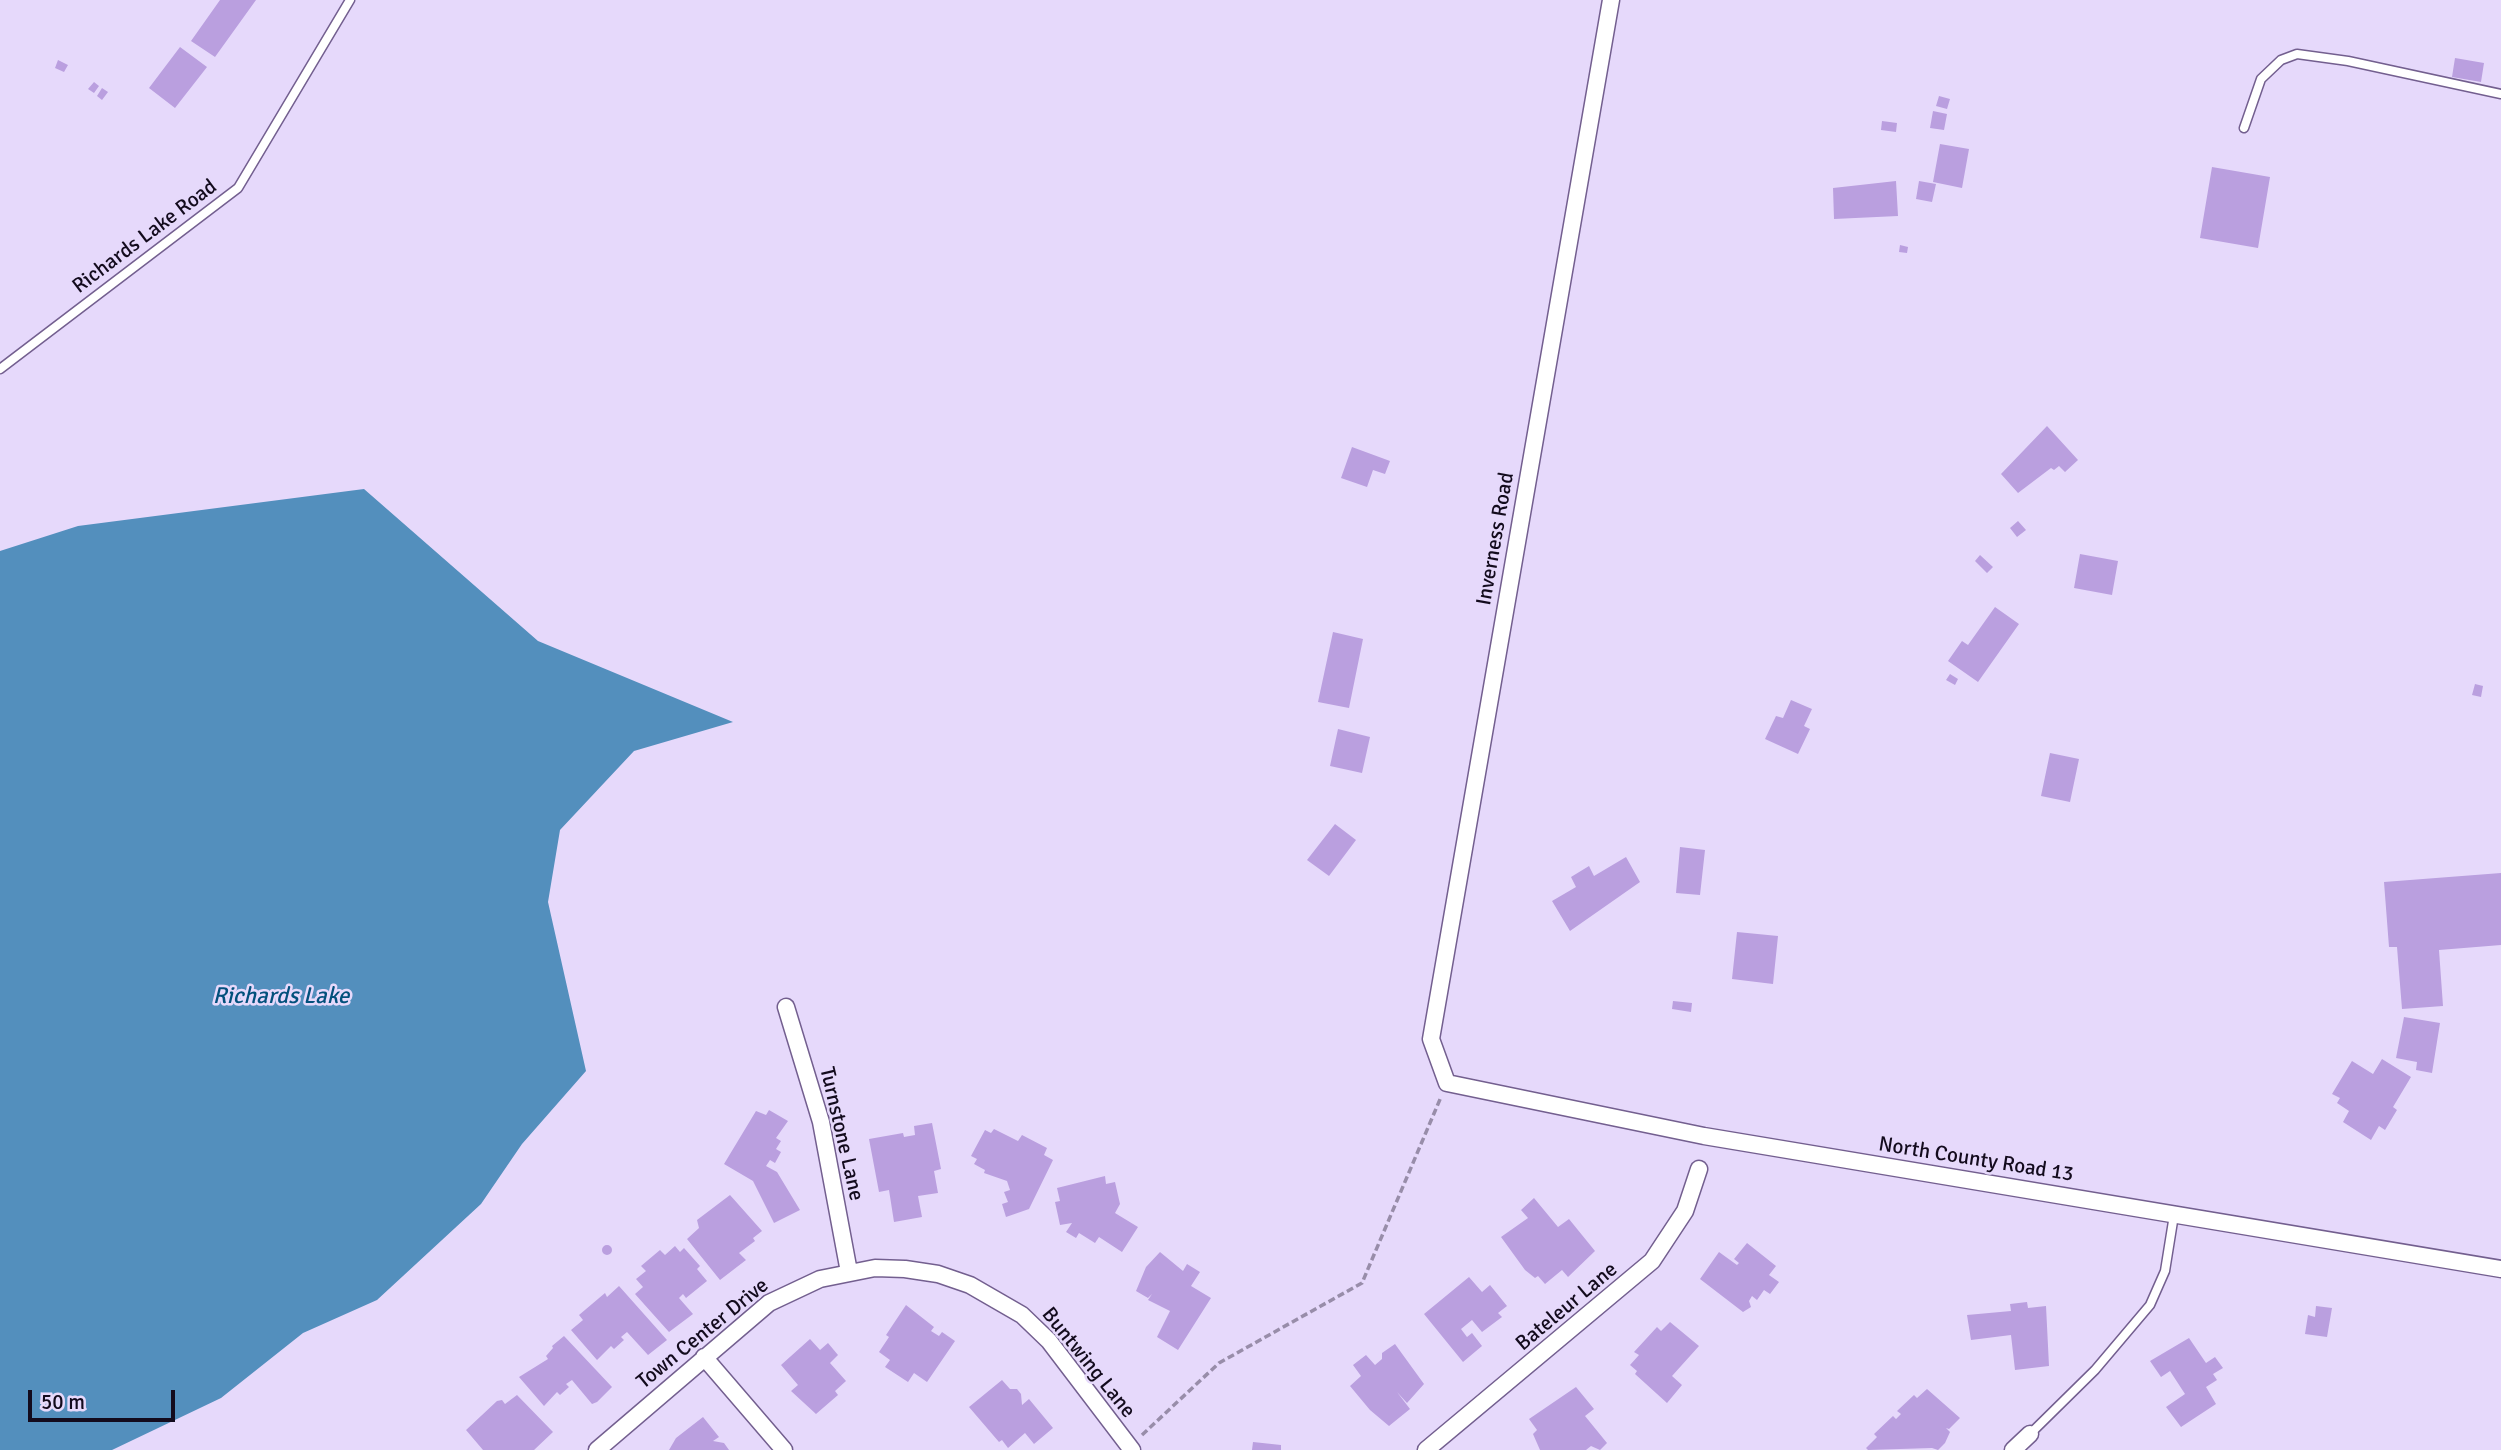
<!DOCTYPE html>
<html>
<head>
<meta charset="utf-8">
<style>
	body { margin:0 }
	#map { position:relative; width:2501px; height:1450px; overflow:hidden; background:#e6d9fb; font-family:Signika,sans-serif }
	canvas { display:block }
	.scale { position:absolute; left:28px; top:1390px; width:147px; height:32px; box-sizing:border-box; border:4px solid #130b1d; border-top:0; padding-left:9px; font-size:21px; line-height:24px; white-space:nowrap; color:#130b1d; -webkit-text-stroke:5px #e6d9fb; paint-order:stroke }
</style>
</head>
<body>
<div id="map">
<canvas width="2501" height="1450"></canvas>
<div class="scale">50 m</div>
</div>
<script>
const context = document.querySelector('canvas').getContext('2d');
context.lineJoin = 'round';
function paint(path, color) { context.fillStyle = color; context.fill(path, 'evenodd'); }
const toPath = rows => new Path2D(rows.map(r => 'M' + r).join(''));
function trace(path, color, width, dash) { context.strokeStyle = color; context.lineWidth = width; context.lineCap = dash ? 'butt' : 'round'; context.setLineDash(dash || []); context.stroke(path); }
function drawText(font, color, halo, rows, align = 'center') {
  context.font = font + ' Signika,sans-serif'; context.lineWidth = 5; context.setLineDash([]); context.textBaseline = 'middle'; context.strokeStyle = halo; context.fillStyle = color; for (const [text, x, y, turn = 0] of rows) {
    context.save(); context.translate(x, y); context.rotate((+turn || 0) * Math.PI / 180); context.textAlign = isNaN(turn) ? turn : align; if (halo) context.strokeText(text, 0, 0); context.fillText(text, 0, 0); context.restore();
  }
}
const water = toPath([
	[364,489,538,641,733,722,634,751,560,830,548,902,586,1071,522,1144,481,1204,377,1300,303,1333,221,1398,112,1450,0,1450,0,551,78,526]
]);
const building = toPath([
	[220,0,256,0,215,57,191,41],
	[180,47,207,67,175,108,149,88],
	[2455,58,2484,63,2481,82,2452,77],
	[58,60,68,65,64,72,55,68],
	[94,82,99,86,94,93,88,89],
	[102,88,108,92,102,100,97,96],
	[1939,96,1950,99,1947,109,1936,106],
	[1933,111,1947,114,1944,130,1930,128],
	[1882,121,1897,123,1896,132,1881,130],
	[1940,144,1969,149,1962,188,1933,182],
	[2212,167,2270,177,2258,248,2200,238],
	[1896,181,1898,216,1834,219,1833,188],
	[1919,181,1936,184,1932,202,1916,199],
	[1900,245,1908,247,1907,253,1899,252],
	[2047,426,2078,460,2065,472,2059,466,2054,470,2051,468,2018,493,2001,474],
	[1352,447,1390,461,1385,474,1373,470,1367,487,1341,478],
	[2018,521,2026,530,2017,537,2010,528],
	[2080,554,2118,561,2112,595,2074,588],
	[1980,555,1993,567,1987,573,1975,561],
	[1995,607,2019,624,1978,682,1948,661,1962,641,1968,645],
	[1333,632,1363,639,1349,708,1318,702],
	[1950,674,1958,679,1955,685,1946,680],
	[2475,684,2483,686,2481,697,2472,695],
	[1791,700,1812,709,1804,726,1810,729,1798,754,1765,739,1776,716,1783,718],
	[1338,729,1370,737,1362,773,1330,766],
	[2050,753,2079,759,2070,802,2041,796],
	[1335,824,1356,840,1329,876,1307,860],
	[1680,847,1705,850,1700,895,1676,893],
	[1626,857,1640,882,1570,931,1552,901,1576,887,1571,877,1589,866,1594,876],
	[2501,873,2501,945,2439,950,2443,1006,2402,1009,2397,947,2389,947,2384,882],
	[1737,932,1778,936,1773,984,1732,979],
	[1673,1001,1692,1003,1691,1012,1672,1009],
	[2404,1017,2440,1023,2432,1073,2416,1070,2417,1062,2396,1058],
	[2382,1059,2411,1077,2393,1107,2397,1110,2385,1130,2379,1126,2371,1140,2343,1122,2349,1111,2337,1103,2340,1098,2332,1094,2352,1061,2373,1074],
	[769,1110,788,1121,776,1138,781,1141,776,1149,781,1152,775,1163,770,1160,766,1166,777,1172,800,1210,774,1223,753,1181,724,1164,756,1111,766,1115],
	[932,1123,941,1169,934,1171,938,1193,918,1196,922,1217,894,1222,889,1190,879,1192,869,1139,903,1133,904,1137,915,1135,914,1126],
	[994,1129,1018,1141,1022,1135,1047,1148,1044,1155,1053,1160,1029,1209,1006,1217,1002,1204,1008,1202,1004,1192,1010,1190,1007,1181,984,1173,985,1170,974,1164,977,1159,971,1156,985,1130,991,1133],
	[1105,1176,1106,1184,1115,1182,1120,1204,1115,1213,1138,1227,1122,1252,1099,1237,1095,1243,1079,1233,1076,1238,1066,1232,1072,1223,1060,1225,1055,1202,1060,1201,1057,1188],
	[730,1195,762,1231,753,1238,755,1241,739,1253,746,1260,720,1280,687,1239,699,1228,697,1220],
	[1534,1198,1558,1227,1569,1219,1595,1251,1568,1277,1562,1270,1545,1284,1538,1276,1535,1278,1525,1270,1501,1237,1528,1218,1521,1210],
	[1747,1243,1776,1266,1769,1275,1779,1282,1770,1294,1764,1290,1757,1300,1752,1296,1749,1301,1751,1307,1743,1312,1700,1279,1719,1252,1737,1265,1739,1263,1734,1259],
	'602 1250a5 5 0 1 1 10 0a5 5 0 1 1-10 0Z',
	[675,1246,680,1252,684,1248,700,1266,697,1269,707,1281,686,1298,683,1294,679,1298,693,1314,669,1332,635,1294,643,1287,636,1279,646,1271,641,1266,660,1250,665,1255],
	[1160,1252,1183,1271,1187,1264,1200,1272,1191,1286,1211,1298,1178,1350,1157,1337,1170,1311,1148,1300,1152,1294,1148,1298,1136,1291,1146,1267],
	[1469,1277,1482,1292,1490,1285,1507,1306,1498,1313,1502,1317,1482,1332,1472,1320,1461,1329,1467,1337,1472,1333,1482,1346,1463,1362,1424,1314],
	[619,1286,667,1340,648,1355,627,1332,621,1337,624,1340,614,1349,611,1346,597,1360,571,1330,583,1320,579,1315,605,1293,607,1297],
	[2027,1302,2028,1308,2046,1306,2049,1366,2015,1370,2011,1335,1971,1340,1967,1315,2011,1311,2010,1304],
	[906,1305,934,1327,931,1331,939,1336,942,1332,955,1341,927,1382,914,1373,908,1382,885,1367,890,1360,879,1352,889,1337,886,1335],
	[2316,1306,2332,1308,2327,1337,2305,1334,2308,1315,2315,1317],
	[1670,1322,1699,1346,1672,1376,1682,1385,1667,1403,1635,1374,1637,1371,1630,1365,1639,1355,1634,1352,1657,1327,1661,1331],
	[564,1336,612,1387,597,1402,592,1404,572,1380,566,1384,569,1387,560,1395,557,1392,544,1406,519,1377,548,1359,546,1356,553,1348,552,1346],
	[2189,1338,2206,1363,2215,1357,2223,1368,2213,1374,2217,1380,2206,1387,2216,1404,2181,1427,2166,1407,2185,1394,2170,1371,2161,1377,2150,1361],
	[810,1339,820,1350,828,1343,838,1355,830,1363,846,1381,835,1391,838,1395,816,1414,791,1391,798,1385,781,1365],
	[1395,1344,1424,1384,1407,1403,1397,1392,1410,1409,1389,1426,1370,1410,1350,1386,1361,1376,1353,1365,1366,1355,1375,1365,1382,1359,1382,1353],
	[1002,1380,1010,1389,1017,1389,1021,1394,1022,1405,1029,1399,1053,1428,1034,1444,1025,1433,1008,1448,1002,1440,999,1442,969,1407],
	[1576,1387,1594,1409,1585,1416,1607,1443,1600,1450,1591,1446,1586,1450,1540,1450,1533,1434,1537,1430,1529,1419],
	[1927,1389,1960,1418,1949,1429,1946,1428,1950,1432,1945,1443,1938,1450,1932,1448,1868,1450,1866,1448,1877,1437,1874,1434,1893,1416,1896,1419,1901,1414,1897,1411,1914,1395,1917,1398],
	[517,1395,553,1432,534,1450,483,1450,466,1430,497,1401,502,1400,505,1404],
	[703,1417,719,1437,713,1441,724,1443,729,1450,669,1450,676,1438],
	[1253,1442,1281,1445,1281,1450,1252,1450]
]);
const path = toPath([
	[1142,1435,1219,1363,1362,1283,1441,1097]
]);
const service = toPath([
	[2244,128,2261,79,2281,60,2297,54,2348,61,2501,94],
	[0,369,238,188,350,0],
	[2030,1434,2095,1370,2150,1305,2165,1271,2174,1215]
]);
const minor = toPath([
	[1611,0,1431,1039,1447,1083,1704,1136,2501,1269],
	[786,1007,821,1122,849,1272],
	[704,1357,784,1450],
	[597,1450,769,1303,820,1279,875,1268,905,1269,938,1274,970,1285,1022,1315,1049,1341,1132,1450],
	[1426,1450,1652,1261,1685,1211,1699,1169],
	[2013,1450,2030,1434]
]);
const streetNames = [
	["Richards Lake Road",145,237,-37],
	["Inverness Road",1496,539,-80],
	["Turnstone Lane",841,1134,77],
	["North County Road 13",1976,1160,9],
	["Bateleur Lane",1567,1307,-40],
	["Town Center Drive",703,1334,-39],
	["Buntwing Lane",1088,1363,51]
];
const waterNames = [
	["Richards Lake",281,997]
];
paint(water, '#538fbd');
paint(building, '#ba9fdf');
trace(service, '#735f8f', 11);
trace(minor, '#735f8f', 19);
trace(path, '#988da9', 3.5, [7, 3.5]);
trace(service, '#fff', 8);
trace(minor, '#fff', 16);
drawText('21px', '#130b1d', '#e6d9fb', streetNames);
drawText('italic 23px', '#02507c', '#e6d9fb', waterNames);
</script>
</body>
</html>
